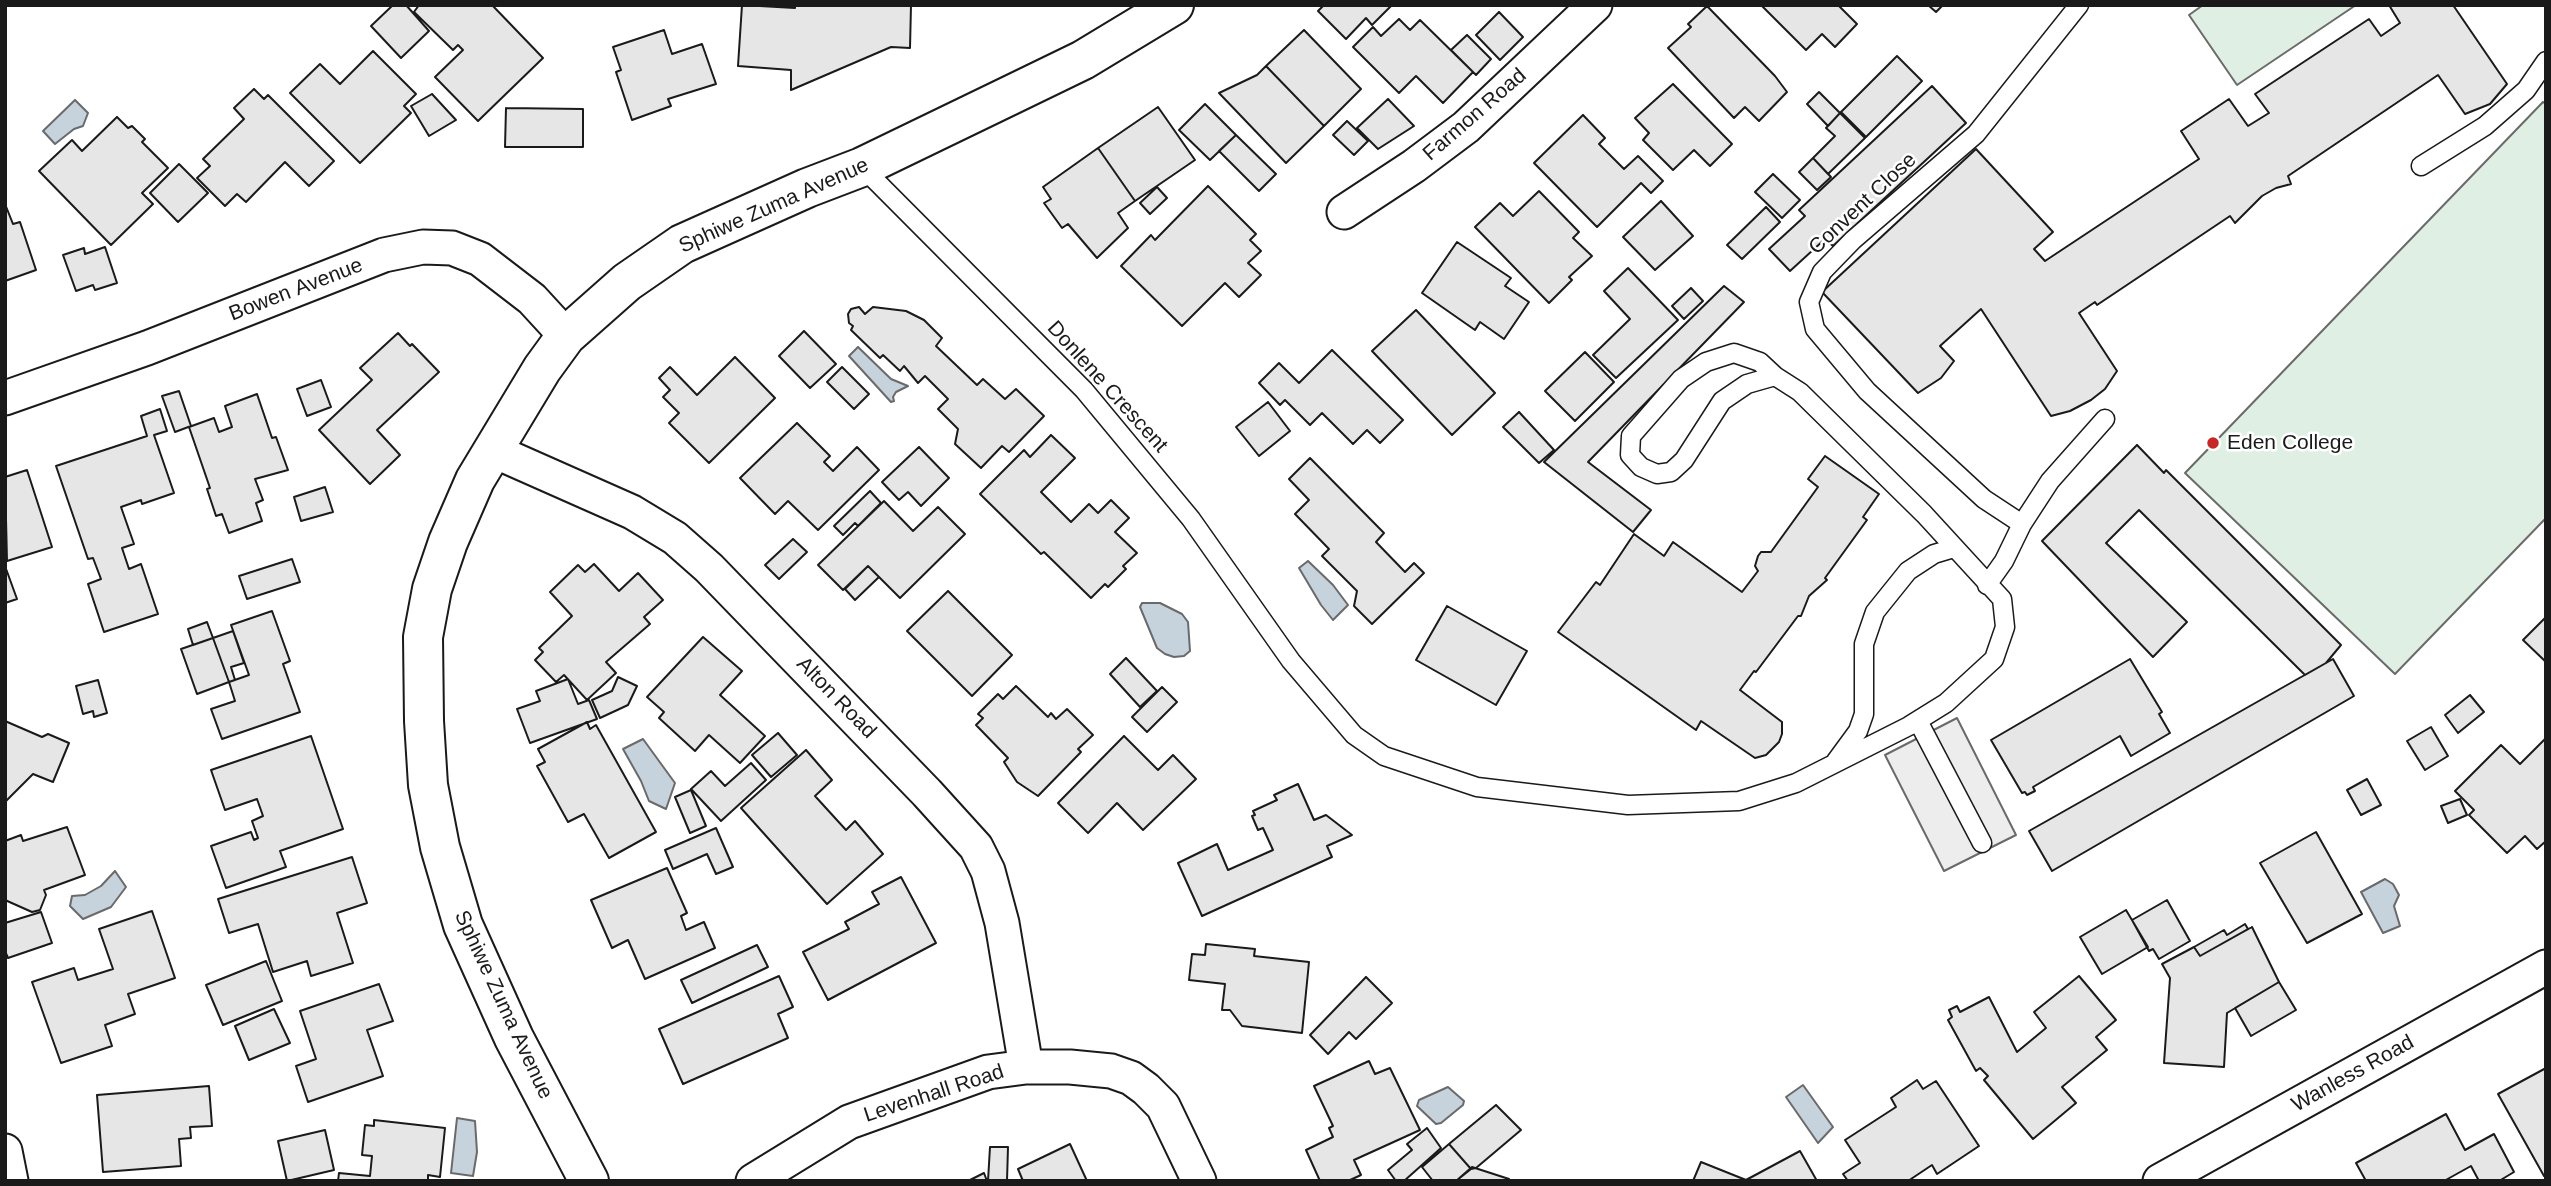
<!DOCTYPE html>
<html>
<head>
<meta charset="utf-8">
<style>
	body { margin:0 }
	#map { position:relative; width:2551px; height:1186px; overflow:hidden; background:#fff; font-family:Helvetica,sans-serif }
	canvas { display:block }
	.frame { position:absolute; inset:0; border:7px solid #1a1a1a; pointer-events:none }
</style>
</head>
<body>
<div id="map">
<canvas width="2551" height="1186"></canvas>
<div class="frame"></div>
</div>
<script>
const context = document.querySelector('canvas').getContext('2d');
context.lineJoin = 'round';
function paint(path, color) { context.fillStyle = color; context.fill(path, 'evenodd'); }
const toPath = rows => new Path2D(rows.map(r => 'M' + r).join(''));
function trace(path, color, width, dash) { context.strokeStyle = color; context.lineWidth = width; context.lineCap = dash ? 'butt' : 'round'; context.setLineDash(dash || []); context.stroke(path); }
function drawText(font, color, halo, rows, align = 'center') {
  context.font = font + ' Helvetica,sans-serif'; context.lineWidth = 5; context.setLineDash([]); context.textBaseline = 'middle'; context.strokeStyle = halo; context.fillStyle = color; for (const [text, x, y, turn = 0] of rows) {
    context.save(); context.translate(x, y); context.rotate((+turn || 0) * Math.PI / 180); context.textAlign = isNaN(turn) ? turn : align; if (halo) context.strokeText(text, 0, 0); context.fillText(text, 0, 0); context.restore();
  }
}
const green = toPath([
	[2203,5,2356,5,2237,85,2189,15,2203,5],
	[2543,102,2546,104,2546,518,2395,674,2185,473,2543,102]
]);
const parking = toPath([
	[1957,718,2016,835,1944,871,1885,755,1957,718]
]);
const water = toPath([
	[75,100,88,113,83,126,74,129,55,144,43,131,75,100],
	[858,347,891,379,908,386,896,392,893,397,894,401,891,402,849,356,858,347],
	[1308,561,1333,585,1348,605,1333,620,1321,605,1299,568,1308,561],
	[1142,603,1160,603,1182,614,1188,622,1190,651,1184,656,1174,657,1165,654,1157,648,1140,607,1142,603],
	[643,739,675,783,666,809,649,801,641,781,623,749,643,739],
	[115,871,126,887,111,907,83,919,70,906,72,896,85,895,101,886,115,871],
	[2385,879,2393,884,2399,895,2394,906,2400,926,2383,933,2361,892,2385,879],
	[1803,1085,1833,1127,1818,1143,1786,1097,1803,1085],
	[1448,1087,1464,1101,1463,1105,1441,1123,1436,1124,1417,1106,1419,1100,1448,1087],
	[457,1118,475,1121,477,1152,473,1176,451,1173,457,1118]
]);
const building = toPath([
	[393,5,406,5,429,31,401,58,371,26,393,5],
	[419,5,492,5,543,58,478,121,435,77,463,50,458,45,453,50,414,12,419,5],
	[742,5,795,8,795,5,911,5,910,48,891,47,791,90,791,70,738,66,742,5],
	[1324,5,1392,5,1372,25,1366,18,1346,39,1318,11,1324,5],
	[1761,5,1838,5,1857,24,1835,47,1822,34,1806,50,1761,5],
	[1928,5,1943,5,1936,12,1928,5],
	[2389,5,2453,5,2507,84,2490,104,2465,114,2438,75,2288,176,2291,184,2276,188,2262,196,2235,223,2230,216,2097,305,2095,302,2079,313,2117,371,2105,389,2091,400,2070,411,2051,416,1981,309,1940,346,1954,361,1941,378,1918,393,1822,292,1976,149,2053,232,2034,249,2045,261,2199,159,2181,131,2229,99,2248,126,2269,113,2255,94,2369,19,2381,36,2400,23,2389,5],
	[1707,6,1775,76,1787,92,1759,121,1745,107,1734,118,1668,48,1691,27,1688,24,1707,6],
	[1499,12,1523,37,1500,60,1476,35,1499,12],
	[1399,19,1410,30,1420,20,1473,72,1443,103,1416,76,1399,93,1353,47,1373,27,1381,36,1399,19],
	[664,30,672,54,702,44,716,84,668,99,671,106,632,120,616,72,621,70,613,47,664,30],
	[1304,30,1361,89,1324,126,1266,66,1304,30],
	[1467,35,1491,59,1476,75,1451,50,1467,35],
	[373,51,416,94,404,106,411,113,360,163,290,93,320,64,340,84,373,51],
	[1897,56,1922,81,1866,137,1841,112,1897,56],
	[1266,66,1324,126,1286,163,1219,93,1257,75,1266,66],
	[1673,84,1732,144,1710,166,1694,150,1673,170,1643,140,1649,133,1635,118,1673,84],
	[1932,86,1966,123,1833,246,1825,239,1790,271,1769,249,1805,216,1799,210,1932,86],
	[254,89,264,99,268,95,334,161,309,186,285,162,246,202,237,194,225,206,197,178,210,166,203,159,244,119,234,108,254,89],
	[1819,92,1840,113,1828,126,1807,104,1819,92],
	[432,94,456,120,429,136,411,106,432,94],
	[1388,99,1414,126,1378,149,1357,128,1388,99],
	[1205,104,1236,135,1210,160,1179,130,1205,104],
	[1158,107,1195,160,1135,201,1098,148,1158,107],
	[506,108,583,109,583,147,505,147,506,108],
	[1840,113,1865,138,1828,174,1813,158,1835,136,1826,128,1840,113],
	[1583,115,1605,138,1599,144,1624,169,1638,156,1663,181,1651,193,1641,183,1597,227,1534,163,1583,115],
	[117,117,128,128,132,126,145,139,142,142,168,168,142,193,153,204,111,245,39,171,72,140,82,151,117,117],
	[1347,121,1368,141,1354,155,1333,135,1347,121],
	[1236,135,1276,174,1259,191,1219,151,1236,135],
	[1098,148,1135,201,1118,213,1128,228,1097,258,1068,224,1062,228,1044,203,1051,199,1043,187,1098,148],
	[1813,158,1831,177,1817,190,1799,172,1813,158],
	[179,164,208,193,178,222,150,193,179,164],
	[1773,174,1800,200,1782,218,1755,192,1773,174],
	[1208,186,1256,234,1250,240,1261,251,1248,263,1261,275,1239,297,1225,283,1182,326,1121,266,1151,235,1155,240,1208,186],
	[1157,187,1167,198,1150,214,1140,203,1157,187],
	[1539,191,1579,232,1573,238,1592,256,1569,277,1572,280,1549,303,1475,227,1500,203,1513,216,1539,191],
	[1661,201,1693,236,1655,270,1623,237,1661,201],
	[5,204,13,224,20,222,36,270,5,281,5,204],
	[1766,207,1780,222,1742,259,1727,245,1766,207],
	[1457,242,1511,278,1505,286,1529,302,1504,339,1480,322,1475,330,1422,293,1457,242],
	[105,247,117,283,95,290,93,285,76,291,63,255,84,248,85,254,105,247],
	[1628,268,1678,320,1616,378,1593,355,1630,319,1604,291,1628,268],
	[1724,286,1744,302,1588,462,1651,510,1633,532,1544,462,1724,286],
	[1691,288,1703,301,1684,319,1672,306,1691,288],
	[859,307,865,314,873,307,906,311,924,320,942,338,936,346,977,385,983,379,1005,399,1016,389,1044,416,1009,452,1002,446,981,468,955,444,958,429,938,409,948,399,925,376,918,383,904,366,900,371,883,355,880,358,851,330,853,326,849,323,848,314,851,309,859,307],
	[1416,310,1495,393,1452,435,1372,351,1416,310],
	[804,331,836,364,810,388,779,356,804,331],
	[398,333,410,346,412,344,439,372,377,430,400,455,370,484,319,430,372,380,360,368,398,333],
	[1332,350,1403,420,1380,443,1367,430,1353,444,1322,413,1310,425,1285,400,1280,405,1259,383,1279,363,1299,383,1332,350],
	[1585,352,1614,382,1575,421,1545,391,1585,352],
	[735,357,775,398,709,463,669,423,679,413,663,397,670,390,659,378,670,367,697,395,735,357],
	[842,367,869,394,854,409,827,382,842,367],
	[321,380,331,407,307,416,297,389,321,380],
	[179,391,191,426,175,432,162,396,179,391],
	[257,394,272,438,276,437,288,470,255,479,263,500,256,503,262,521,229,533,222,514,216,516,207,489,210,488,189,427,214,418,219,432,232,427,225,406,257,394],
	[1268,402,1290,431,1259,456,1236,427,1268,402],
	[160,409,167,431,154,435,174,493,142,504,141,500,121,507,134,544,122,548,129,569,141,564,158,614,104,632,88,584,101,579,93,558,88,559,56,466,147,436,141,416,160,409],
	[1519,412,1554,450,1539,463,1503,427,1519,412],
	[797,423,830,456,824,462,833,471,857,447,879,470,818,530,788,501,775,514,740,478,797,423],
	[1051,435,1075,458,1041,492,1071,522,1089,504,1098,513,1111,500,1129,518,1115,532,1137,553,1123,566,1126,569,1108,587,1105,584,1091,598,1044,552,1041,554,980,494,1024,450,1030,457,1051,435],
	[2137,445,2164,473,2166,470,2341,645,2326,663,2305,675,2139,510,2106,543,2187,622,2153,657,2042,541,2137,445],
	[919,447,949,478,921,506,908,492,899,500,882,482,919,447],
	[1825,456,1879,494,1863,517,1867,520,1825,578,1827,580,1809,596,1801,616,1798,616,1756,672,1754,671,1740,690,1782,722,1782,734,1779,742,1766,755,1755,758,1701,721,1696,730,1558,632,1596,582,1600,585,1634,534,1664,556,1673,542,1742,592,1758,571,1755,566,1758,556,1761,552,1771,552,1818,487,1808,479,1825,456],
	[1310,458,1384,533,1376,542,1405,572,1414,563,1424,573,1372,624,1354,606,1357,591,1322,556,1329,549,1295,514,1309,500,1289,479,1310,458],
	[27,470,52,547,7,561,5,477,27,470],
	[325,487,333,512,301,521,294,497,325,487],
	[870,491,881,503,858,526,855,523,843,535,834,526,870,491],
	[884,501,913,531,938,507,965,534,900,598,868,566,843,590,818,565,884,501],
	[793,539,807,552,779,579,765,565,793,539],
	[292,559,300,582,247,599,239,576,292,559],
	[594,564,619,591,638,573,663,600,644,617,650,624,606,662,616,673,587,700,564,675,556,682,535,660,543,652,539,648,572,616,550,592,578,565,585,572,594,564],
	[5,566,17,599,5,603,5,566],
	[868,566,879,577,855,600,845,589,868,566],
	[948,591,1012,655,972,696,907,631,948,591],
	[1447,606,1527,651,1496,705,1416,660,1447,606],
	[272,611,290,661,283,664,300,712,222,739,211,709,235,701,229,682,249,675,231,625,272,611],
	[2546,617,2546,662,2523,640,2546,617],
	[207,622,213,638,193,645,188,629,207,622],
	[233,631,244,663,231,667,235,680,229,682,213,638,233,631],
	[703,637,742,671,720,695,765,736,740,763,709,735,695,751,659,718,664,712,647,697,703,637],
	[213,638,229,682,197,694,181,649,213,638],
	[1126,658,1157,691,1140,707,1110,674,1126,658],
	[2130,659,2162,712,2159,714,2170,733,2131,756,2120,736,2033,787,2035,791,2027,795,2025,792,2022,793,1991,740,2130,659],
	[2333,659,2354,696,2052,871,2029,831,2333,659],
	[618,677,637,686,628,705,600,718,592,700,612,691,618,677],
	[568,679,578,704,589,700,597,719,530,743,517,709,540,701,536,691,568,679],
	[98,680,107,713,94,717,93,711,83,714,76,686,98,680],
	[1016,686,1048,717,1051,713,1056,719,1067,709,1093,735,1078,749,1081,752,1038,796,1017,782,1004,762,1008,758,976,725,983,718,978,714,998,694,1003,699,1016,686],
	[1162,687,1177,702,1147,732,1132,717,1162,687],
	[2470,695,2484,712,2458,733,2445,715,2470,695],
	[5,721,42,737,48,734,69,743,53,782,33,774,5,802,5,721],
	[587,722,590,729,596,725,656,832,609,858,584,814,568,822,537,766,545,762,538,749,587,722],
	[2431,727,2448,756,2425,770,2407,741,2431,727],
	[778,733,797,755,771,777,752,755,778,733],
	[311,736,343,829,280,851,286,867,226,888,211,846,251,832,254,840,258,838,252,821,263,816,257,799,225,810,211,770,311,736],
	[1124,736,1158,770,1173,755,1196,779,1143,830,1117,803,1088,833,1058,803,1124,736],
	[2546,738,2546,841,2537,849,2525,836,2507,853,2469,815,2474,810,2455,791,2501,745,2520,764,2546,738],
	[806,750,832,780,815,796,846,830,855,821,883,854,827,904,741,808,806,750],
	[751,763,766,780,721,821,691,789,711,771,725,786,751,763],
	[2367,779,2381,805,2361,815,2347,790,2367,779],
	[1298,784,1314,820,1326,815,1352,835,1327,846,1332,857,1202,916,1178,863,1217,844,1228,870,1273,850,1263,828,1258,830,1252,816,1255,815,1253,811,1277,800,1274,795,1298,784],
	[691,790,706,826,690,833,675,797,691,790],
	[2460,799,2467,815,2448,823,2441,806,2460,799],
	[67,827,85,875,44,890,46,895,40,910,32,912,5,900,5,841,21,835,23,841,67,827],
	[716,828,733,867,716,874,707,854,673,869,665,850,716,828],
	[2316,832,2362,914,2307,943,2260,863,2316,832],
	[352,857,367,903,337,913,353,963,311,976,307,961,273,972,258,924,229,933,218,899,352,857],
	[667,868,687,913,681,916,686,930,704,922,715,948,645,979,628,940,612,948,591,900,667,868],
	[901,877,936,943,828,1000,803,952,849,929,845,922,879,904,872,892,901,877],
	[2167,900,2190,941,2159,959,2153,949,2149,951,2132,920,2167,900],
	[2126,910,2148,947,2102,974,2080,937,2126,910],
	[152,911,175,978,128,994,135,1014,105,1025,112,1046,61,1063,32,982,74,968,78,980,113,969,99,929,152,911],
	[41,912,52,943,8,958,5,951,5,923,41,912],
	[2245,924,2248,929,2200,956,2194,947,2224,930,2227,935,2245,924],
	[2252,927,2279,982,2227,1013,2224,1067,2164,1063,2170,978,2162,964,2194,947,2200,956,2252,927],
	[1206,944,1255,949,1254,956,1309,962,1302,1033,1242,1026,1230,1010,1222,1010,1225,984,1189,980,1192,954,1205,955,1206,944],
	[757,945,768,967,692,1003,681,980,757,945],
	[266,961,282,1001,223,1025,206,985,266,961],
	[779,976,793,1007,778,1014,788,1038,683,1084,659,1029,779,976],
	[2079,976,2116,1020,2096,1037,2107,1050,2062,1087,2076,1103,2033,1139,1984,1080,1988,1076,1980,1068,1976,1071,1948,1020,1952,1017,1949,1010,1957,1006,1960,1012,1989,997,2017,1052,2046,1028,2034,1012,2079,976],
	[1366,977,1392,1003,1356,1039,1349,1032,1328,1054,1310,1035,1366,977],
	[2279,982,2296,1010,2251,1036,2235,1008,2279,982],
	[379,984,393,1021,367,1030,383,1076,308,1102,296,1066,316,1059,300,1011,379,984],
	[274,1009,290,1043,249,1060,235,1026,274,1009],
	[1369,1061,1375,1074,1390,1068,1420,1130,1354,1160,1361,1175,1348,1181,1320,1181,1306,1150,1333,1137,1329,1128,1333,1126,1314,1086,1369,1061],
	[2546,1068,2546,1175,2544,1176,2498,1094,2546,1068],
	[1917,1080,1923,1089,1936,1081,1979,1146,1937,1174,1932,1165,1908,1181,1848,1181,1843,1174,1860,1163,1845,1140,1896,1107,1891,1098,1917,1080],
	[209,1086,212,1126,190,1127,191,1138,179,1139,181,1166,103,1172,97,1095,209,1086],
	[1496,1105,1521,1130,1476,1168,1471,1169,1449,1144,1496,1105],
	[2446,1114,2465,1150,2494,1134,2514,1172,2499,1181,2479,1181,2471,1166,2444,1181,2366,1181,2356,1163,2446,1114],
	[374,1120,445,1128,440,1177,428,1175,428,1181,338,1181,339,1173,370,1176,372,1156,362,1155,365,1125,374,1126,374,1120],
	[1427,1128,1441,1148,1404,1181,1396,1181,1388,1170,1412,1150,1407,1144,1427,1128],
	[325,1130,334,1170,287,1181,278,1141,325,1130],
	[1070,1144,1087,1181,1023,1181,1018,1169,1070,1144],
	[1449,1144,1471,1169,1456,1181,1433,1181,1422,1167,1449,1144],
	[990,1147,1008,1147,1007,1181,988,1181,990,1147],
	[1800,1151,1817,1181,1693,1181,1701,1162,1746,1180,1800,1151],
	[1472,1167,1509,1179,1509,1181,1456,1181,1472,1167],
	[984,1173,987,1181,968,1181,984,1173]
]);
const lane = toPath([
	[2421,166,2485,126,2526,90,2546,61],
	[862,167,1084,390,1191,519,1291,661,1354,735,1384,756,1477,787,1628,805,1739,801,1796,783,1909,726,1946,703,1994,659,2005,627,2002,599,1924,514,1800,392,1775,376,1760,362,1734,353,1706,362,1681,379,1631,436,1630,455,1641,467,1657,474,1671,472,1684,460,1722,401,1747,384,1775,376],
	[2022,524,1984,499,1867,391,1815,329,1809,302,1822,272,1853,240,1976,134,2079,5],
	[1987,585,2004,561,2022,524,2050,481,2105,419],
	[1918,721,1982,843],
	[1836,761,1858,731,1864,714,1864,644,1875,612,1908,571,1934,554,1954,548]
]);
const street = toPath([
	[1344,212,1414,166,1466,127,1595,5],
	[5,398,147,348,384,255,423,247,452,248,480,259,532,299,566,336],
	[492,450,632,512,675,538,709,568,927,793,976,847,988,871,1002,923,1026,1067],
	[5,1151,11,1181],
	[753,1181,849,1122,988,1072,1026,1067,1070,1067,1111,1071,1131,1078,1146,1089,1163,1106,1199,1181],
	[2160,1181,2546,967]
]);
const secondary = toPath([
	[589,1181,514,1038,463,925,440,847,428,785,424,721,423,637,432,589,448,542,475,480,542,369,566,336,627,282,682,244,807,188,862,167,1015,93,1083,60,1174,5]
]);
const markers = [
	[2213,443,7,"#c62828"]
];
const streetNames = [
	["Farmon Road",1475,115,-41],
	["Convent Close",1863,204,-43],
	["Sphiwe Zuma Avenue",774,206,-24],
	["Bowen Avenue",296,290,-21],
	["Donlene Crescent",1107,387,48],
	["Alton Road",836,698,46],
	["Sphiwe Zuma Avenue",503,1005,65],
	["Wanless Road",2353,1074,-29],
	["Levenhall Road",934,1094,-18]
];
const poiNames = [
	["Eden College",2227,443]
];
paint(green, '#e0efe3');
trace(green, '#6a6a6a', 2);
paint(parking, '#ededed');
trace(parking, '#6a6a6a', 2);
paint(water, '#c6d2dc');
trace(water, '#6a6a6a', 2);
paint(building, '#e6e6e6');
trace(building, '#1a1a1a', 2);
trace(lane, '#1a1a1a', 21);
trace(street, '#1a1a1a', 37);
trace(secondary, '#1a1a1a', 42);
trace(lane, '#fff', 18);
trace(street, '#fff', 33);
trace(secondary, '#fff', 38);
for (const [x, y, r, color] of markers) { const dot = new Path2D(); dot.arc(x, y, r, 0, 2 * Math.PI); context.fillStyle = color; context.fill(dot); trace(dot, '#fff', 2.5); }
drawText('21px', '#1a1a1a', '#fff', streetNames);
drawText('21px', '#1a1a1a', '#fff', poiNames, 'left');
</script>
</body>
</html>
